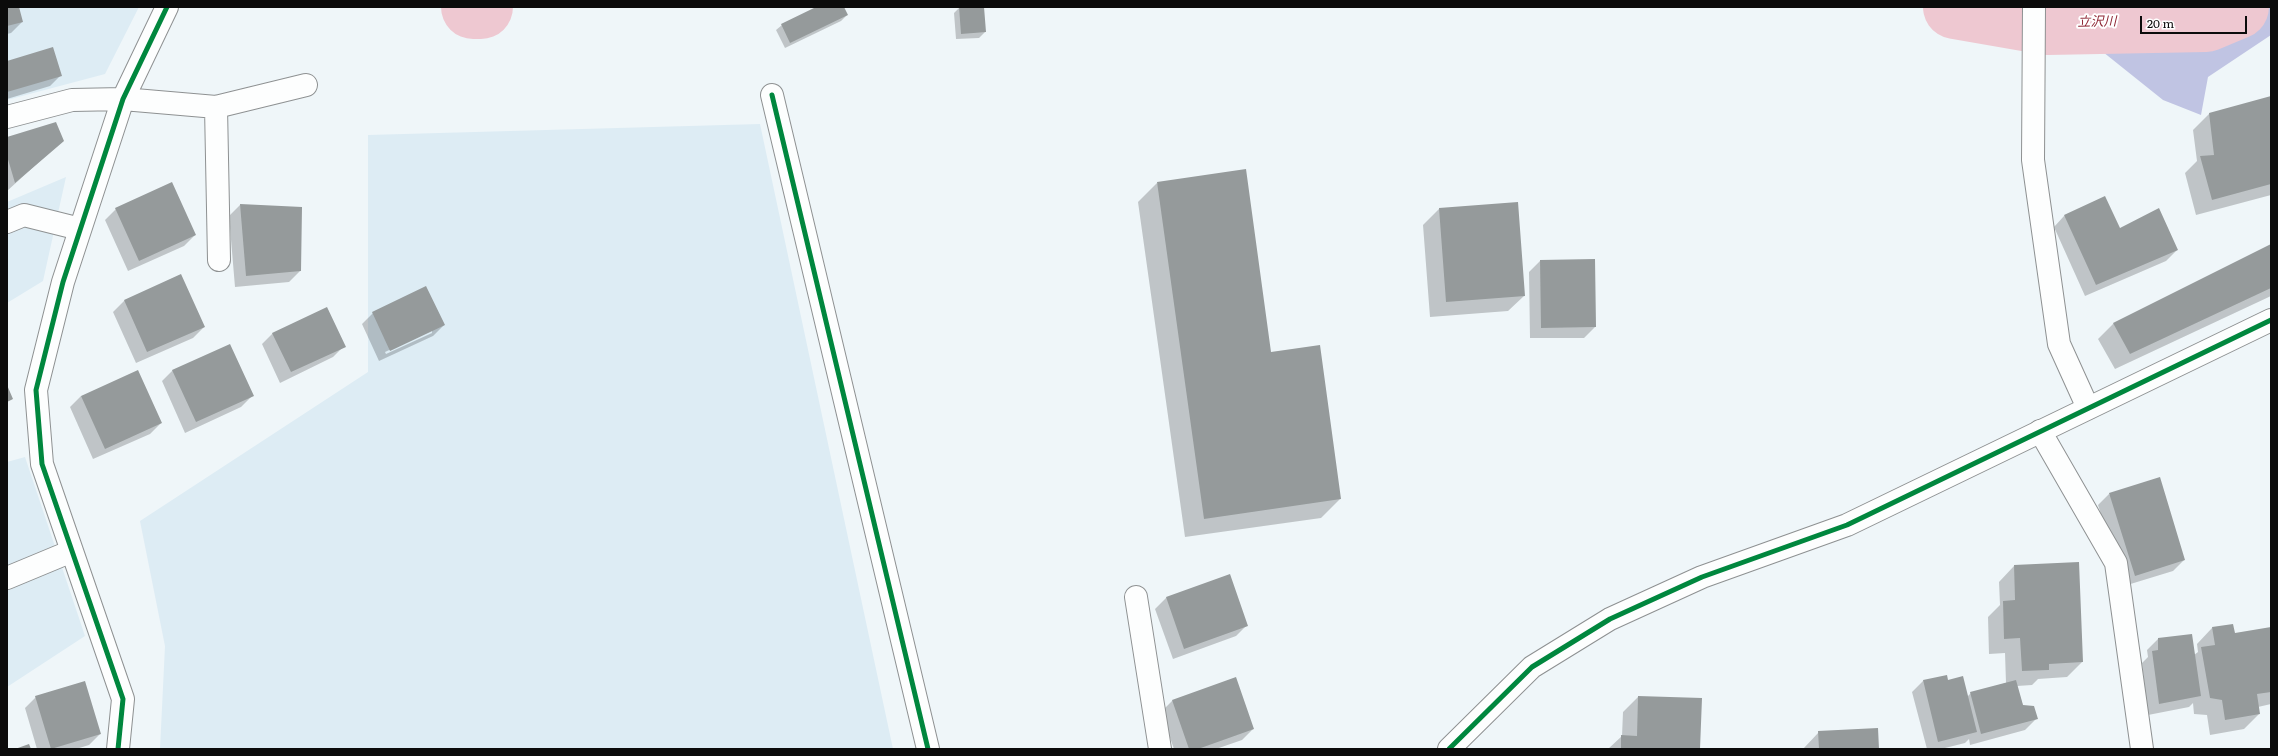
<!DOCTYPE html>
<html>
<head>
<meta charset="utf-8">
<style>
	body { margin:0 }
	#map { position:relative; width:2278px; height:756px; overflow:hidden; background:#eff6f9; font-family:Literata,serif }
	canvas { display:block }
	.frame { position:absolute; inset:0; border:8px solid #0b0b0b; pointer-events:none }
	.scale { position:absolute; left:2140px; top:16px; width:107px; height:18px; box-sizing:border-box; border:2px solid #0b0b0b; border-top:0; padding-left:5px; font-size:12px; line-height:14px; white-space:nowrap; color:#0b0b0b; -webkit-text-stroke:3px #fff; paint-order:stroke }
</style>
</head>
<body>
<div id="map">
<canvas width="2278" height="756"></canvas>
<div class="frame"></div>
<div class="scale">20 m</div>
</div>
<script>
const context = document.querySelector('canvas').getContext('2d');
context.lineJoin = 'round';
function paint(path, color) { context.fillStyle = color; context.fill(path, 'evenodd'); }
const toPath = rows => new Path2D(rows.map(r => 'M' + r).join(''));
function trace(path, color, width, dash) { context.strokeStyle = color; context.lineWidth = width; context.lineCap = dash ? 'butt' : 'round'; context.setLineDash(dash || []); context.stroke(path); }
function drawText(font, color, halo, rows, align = 'center') {
  context.font = font + ' Literata,"Noto Sans JP",serif'; context.lineWidth = 4; context.setLineDash([]); context.textBaseline = 'middle'; context.strokeStyle = halo; context.fillStyle = color; for (const [text, x, y, turn = 0] of rows) {
    context.save(); context.translate(x, y); context.rotate((+turn || 0) * Math.PI / 180); context.textAlign = isNaN(turn) ? turn : align; if (halo) context.strokeText(text, 0, 0); context.fillText(text, 0, 0); context.restore();
  }
}
const farmland = toPath([
	[7,7,139,7,105,74,7,100],
	[760,124,893,749,160,749,165,646,140,521,368,372,368,135],
	[66,177,43,281,7,303,7,202],
	[25,457,85,636,7,687,7,462]
]);
const forest = toPath([
	[2060,7,2271,7,2271,35,2208,77,2201,115,2163,100,2103,52,2066,31]
]);
const shadow = toPath([
	[7,7,18,7,22,22,11,33,7,34],
	[819,7,843,7,847,15,841,21,785,48,776,30,782,25],
	[960,7,983,7,985,32,979,38,956,39,954,13],
	[7,62,61,75,50,86,7,99],
	[2271,97,2271,195,2196,215,2185,173,2197,161,2193,130,2209,114],
	[7,138,51,151,7,191],
	[1157,183,1270,353,1340,499,1321,518,1185,537,1138,202],
	[1517,203,1524,296,1508,311,1430,317,1423,225,1439,209],
	[240,205,301,208,300,271,289,282,235,287,229,216],
	[116,209,195,235,184,246,128,271,105,220],
	[2064,216,2120,229,2177,250,2166,261,2085,296,2054,227],
	[2271,245,2271,296,2115,369,2098,339,2113,324],
	[1540,261,1595,327,1584,338,1530,338,1529,272],
	[180,275,204,327,193,338,136,363,113,312,124,301],
	[373,313,444,325,433,336,379,361,362,324],
	[432,330,432,333,386,354,385,352],
	[273,333,344,346,333,357,280,383,262,344],
	[173,370,252,396,241,407,185,433,162,381],
	[81,396,161,423,150,434,93,459,70,407],
	[2109,494,2184,560,2173,571,2124,586,2098,505],
	[2014,566,2082,662,2067,677,2038,679,2032,685,2017,686,2023,706,2036,719,2025,730,1970,745,1969,739,1965,743,1941,749,1927,749,1912,692,1923,681,1946,676,1947,681,1967,697,1971,693,2006,683,2005,653,1989,654,1988,617,2000,605,1999,582],
	[1229,575,1247,625,1236,636,1173,659,1155,609,1166,598],
	[2232,625,2234,634,2271,628,2271,704,2258,707,2259,714,2244,729,2210,735,2207,715,2194,714,2193,703,2189,707,2148,715,2142,663,2148,657,2147,650,2158,639,2194,655,2198,652,2197,644,2212,628],
	[1235,678,1253,729,1242,740,1216,749,1174,749,1161,712,1172,701],
	[36,697,100,734,89,745,76,749,37,749,25,708],
	[1638,697,1699,749,1608,749,1622,736,1623,712],
	[1819,732,1878,749,1803,749]
]);
const river = toPath([
	[473,7,481,7],
	[1955,7,2047,23,2206,20,2237,7]
]);
const building = toPath([
	[7,7,19,7,23,22,7,26],
	[816,7,844,7,848,15,790,43,781,24],
	[959,7,984,7,986,32,961,34],
	[53,47,62,76,7,92,7,61],
	[2271,96,2271,184,2212,200,2200,156,2214,155,2209,113],
	[56,122,64,141,15,183,7,156,7,137],
	[1246,169,1271,352,1320,345,1341,499,1204,519,1157,182],
	[172,182,196,235,139,261,115,208],
	[2105,196,2120,228,2159,208,2178,250,2096,285,2064,215],
	[1518,202,1525,296,1446,302,1439,208],
	[240,204,302,207,301,271,246,276],
	[2271,244,2271,288,2130,354,2113,323],
	[1595,259,1596,327,1541,328,1540,260],
	[181,274,205,327,147,352,124,300],
	[426,286,445,325,390,351,372,312],
	[327,307,346,347,291,372,272,333],
	[230,344,254,396,196,422,172,370],
	[138,370,162,423,105,449,81,396],
	[7,385,13,399,7,402],
	[2160,477,2185,560,2135,576,2109,493],
	[2079,562,2083,662,2049,664,2049,670,2022,671,2020,638,2004,639,2003,601,2015,600,2014,565],
	[1230,574,1248,626,1184,649,1166,597],
	[2233,624,2235,633,2271,627,2271,692,2257,694,2260,714,2225,720,2222,700,2210,698,2201,647,2215,645,2212,627],
	[2192,634,2201,696,2159,704,2152,651,2158,650,2158,638],
	[1947,675,1948,680,1963,676,1977,732,1938,742,1923,680],
	[1236,677,1254,729,1198,749,1189,749,1172,700],
	[2016,680,2023,705,2034,706,2038,719,1981,734,1970,692],
	[85,681,101,734,51,749,35,696],
	[1638,696,1702,698,1700,749,1621,749,1621,735,1637,736],
	[1878,728,1879,749,1819,749,1818,731],
	[29,744,31,749,15,749]
]);
const minor = toPath([
	[2034,7,2033,160,2059,344,2088,408],
	[772,95,928,749],
	[216,107,219,260],
	[7,117,72,100,123,99,216,107,306,85],
	[7,222,24,215,80,229],
	[2040,431,2116,563,2142,749],
	[7,578,72,551],
	[1136,597,1160,749],
	[118,749,123,699,42,464,36,390,63,282,123,99,167,7]
]);
const tertiary = toPath([
	[1449,749,1532,667,1610,619,1702,577,1847,525,2271,320]
]);
const cycleway = toPath([
	[772,95,928,749],
	[118,749,123,699,42,464,36,390,63,282,123,99,167,7],
	[1449,749,1532,667,1610,619,1702,577,1847,525,2271,320]
]);
const waterNames = [
	["立沢川",2097,22,-1]
];
paint(farmland, '#ddecf4');
paint(forest, '#c0c4e3');
paint(shadow, '#0003');
trace(river, '#eec8d1', 64);
paint(building, '#959a9b');
trace(minor, '#8e9192', 24);
trace(tertiary, '#8e9192', 24);
trace(minor, '#fdfefe', 22);
trace(tertiary, '#fdfefe', 22);
trace(cycleway, '#00873e', 5);
drawText('italic 13px', '#8d2432', '#fff', waterNames);
</script>
</body>
</html>
